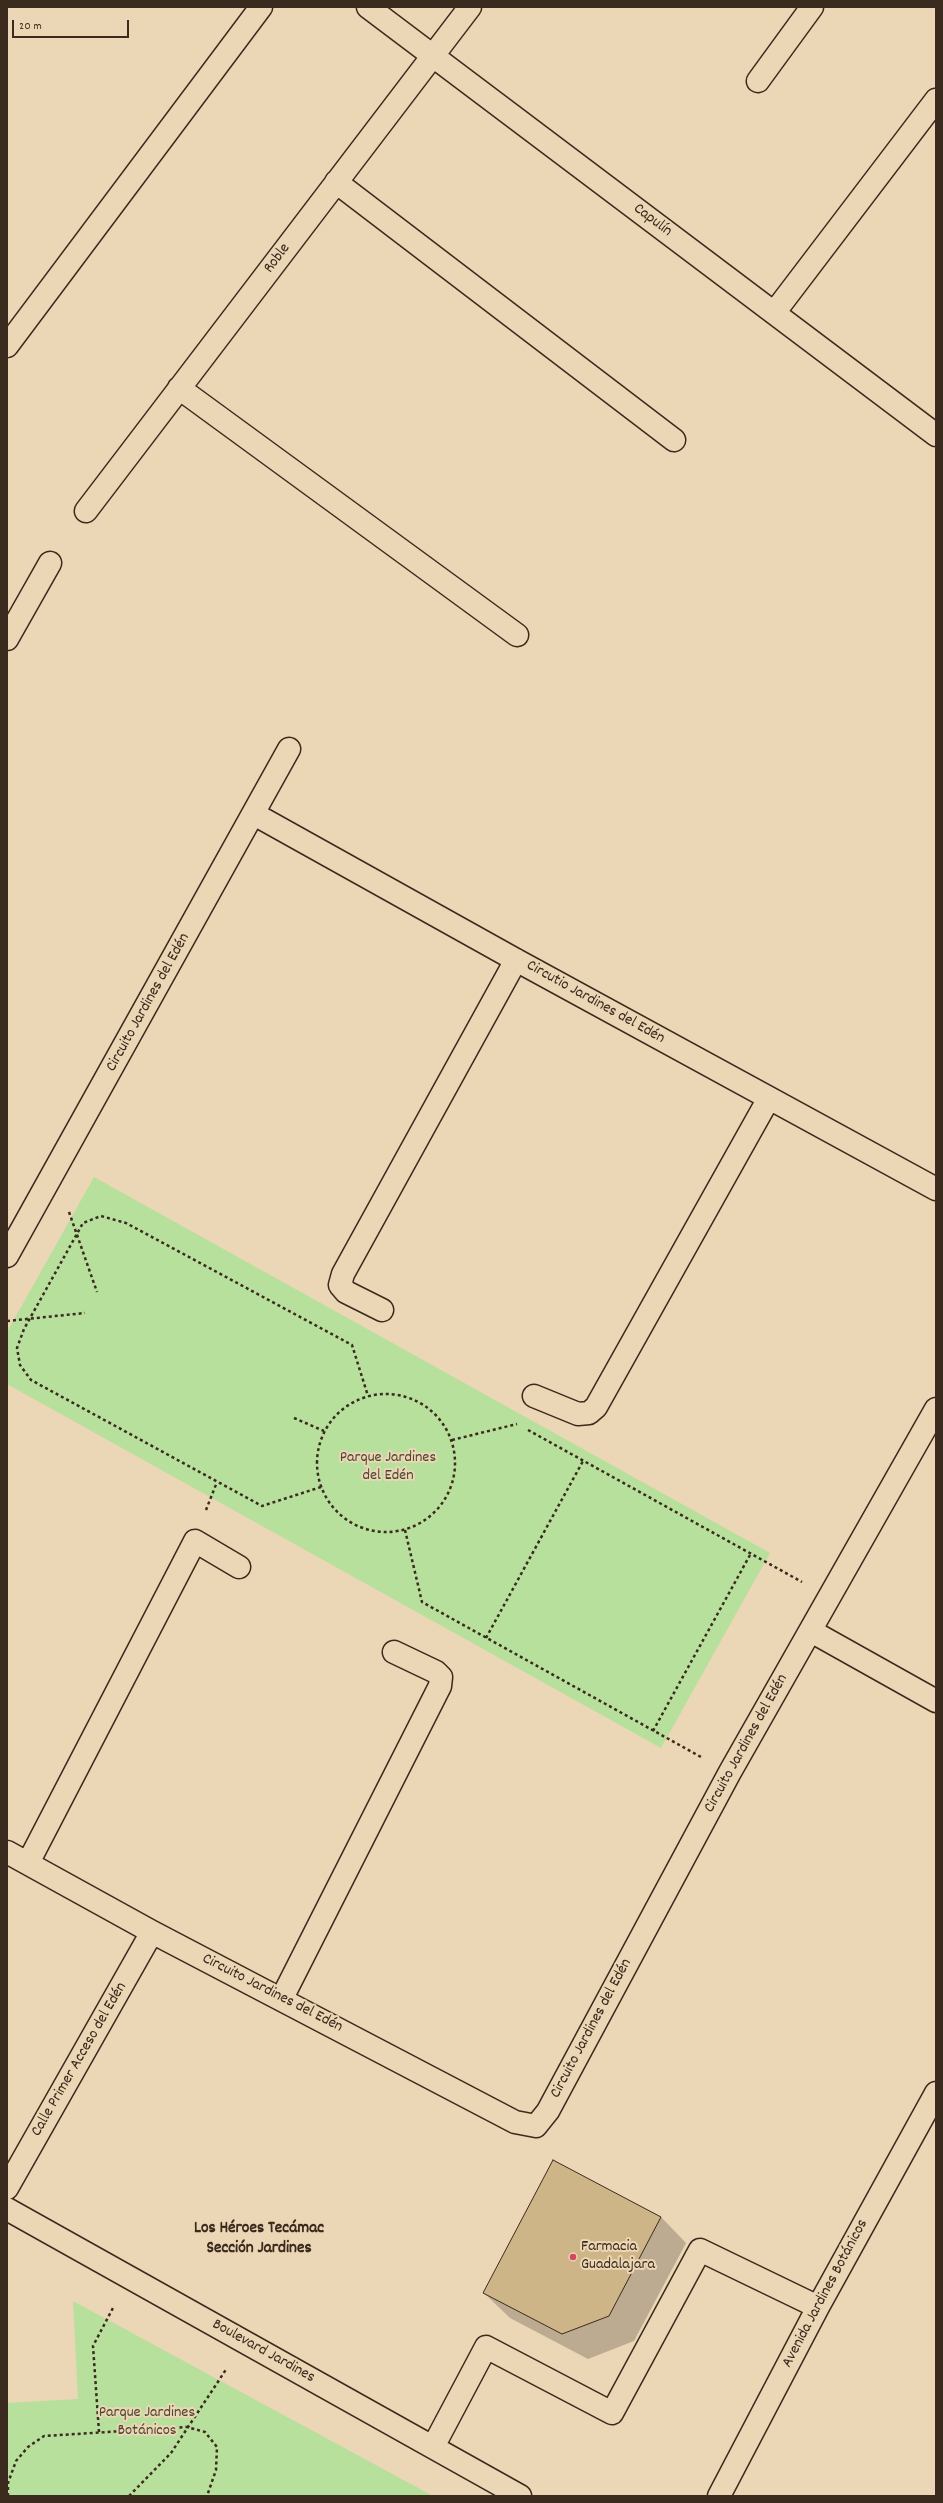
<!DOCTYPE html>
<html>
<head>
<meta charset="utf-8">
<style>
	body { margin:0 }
	#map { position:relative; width:943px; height:2503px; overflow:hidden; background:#ebd6b5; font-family:Dekko,sans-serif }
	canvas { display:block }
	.frame { position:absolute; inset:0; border:8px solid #3b2a1e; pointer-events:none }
	.scale { position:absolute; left:12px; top:20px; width:117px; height:18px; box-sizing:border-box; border:2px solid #3b2a1e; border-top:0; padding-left:5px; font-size:12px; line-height:14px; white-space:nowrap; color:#3b2a1e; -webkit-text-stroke:3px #ebd6b5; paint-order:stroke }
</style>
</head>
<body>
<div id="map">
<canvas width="943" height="2503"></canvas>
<div class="frame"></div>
<div class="scale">20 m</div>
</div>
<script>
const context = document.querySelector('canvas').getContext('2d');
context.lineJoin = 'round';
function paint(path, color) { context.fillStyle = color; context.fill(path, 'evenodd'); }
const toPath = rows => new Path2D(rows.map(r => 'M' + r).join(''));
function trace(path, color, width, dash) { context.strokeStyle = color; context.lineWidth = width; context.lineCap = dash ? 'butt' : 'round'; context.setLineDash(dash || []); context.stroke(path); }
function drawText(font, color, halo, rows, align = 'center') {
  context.font = font + ' Dekko,sans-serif'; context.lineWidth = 4; context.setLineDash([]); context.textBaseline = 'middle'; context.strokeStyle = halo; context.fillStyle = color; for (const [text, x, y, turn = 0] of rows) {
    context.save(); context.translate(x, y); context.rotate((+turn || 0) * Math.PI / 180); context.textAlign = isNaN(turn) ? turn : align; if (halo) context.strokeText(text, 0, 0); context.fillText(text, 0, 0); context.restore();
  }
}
const green = toPath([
	[94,1177,770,1553,661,1748,7,1384,7,1332],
	[73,2301,433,2496,7,2496,7,2403,78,2399]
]);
const shadow = toPath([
	[661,2217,686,2243,634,2341,588,2359,510,2318,484,2293]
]);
const building = toPath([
	[553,2160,661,2217,609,2316,562,2334,483,2293,553,2160]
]);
const path = toPath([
	[69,1212,97,1292],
	[7,1321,85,1313],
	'317 1463a69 69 0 1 1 138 0a69 69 0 1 1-138 0Z',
	[294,1418,324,1431],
	[528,1430,802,1582],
	[452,1440,517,1424],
	[321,1487,262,1506,31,1380,20,1365,17,1348,24,1329,83,1223,101,1216,126,1223,352,1345,368,1396],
	[206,1510,217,1482],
	[405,1530,422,1602,701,1757],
	[486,1638,583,1461],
	[653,1731,750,1555],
	[99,2432,93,2346,114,2306],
	[8,2496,8,2483,16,2461,28,2447,44,2436,187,2427,205,2432,217,2447,216,2470,207,2496],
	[129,2496,171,2453,227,2368]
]);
const minor = toPath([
	[368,7,936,435],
	[758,81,812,7],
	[336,182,674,440],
	[774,313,936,100],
	[7,346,261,7],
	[179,388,517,635],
	[86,511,470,7],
	[7,639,50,563],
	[254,814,516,960,936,1189],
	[7,1256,289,749],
	[382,1310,346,1292,340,1285,343,1274,516,960],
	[534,1396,578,1414,589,1413,596,1407,769,1098],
	[811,1631,936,1701],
	[7,1852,152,1932,515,2122,536,2126,548,2111,730,1772,936,1409],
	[28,1863,195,1541,239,1567],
	[282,1998,440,1686,441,1677,436,1672,394,1652],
	[7,2188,152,1932],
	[7,2209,520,2496],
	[433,2447,486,2347,612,2413,700,2250,818,2307],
	[719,2496,818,2307,936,2093]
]);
const markers = [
	[573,2257,4,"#d1495b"]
];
const streetNames = [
	["Capulín",652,221,37],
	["Roble",278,259,-53],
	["Circuito Jardines del Edén",149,1003,-61],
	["Circutio Jardines del Edén",595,1003,29],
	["Circuito Jardines del Edén",747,1744,-61],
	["Circuito Jardines del Edén",272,1994,27],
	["Circuito Jardines del Edén",592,2029,-62],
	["Calle Primer Acceso del Edén",80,2060,-60],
	["Avenida Jardines Botánicos",826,2294,-62],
	["Boulevard Jardines",263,2352,29]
];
const parkNames = [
	["Parque Jardines",388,1459],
	["del Edén",388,1477],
	["Parque Jardines",147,2414],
	["Botánicos",147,2432]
];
const poiNames = [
	["Farmacia",581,2248],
	["Guadalajara",581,2266]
];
const neighbourhoodNames = [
	["Los Héroes Tecámac",259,2230],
	["Sección Jardines",259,2250]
];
paint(green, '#b7e09c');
paint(shadow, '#0003');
paint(building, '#cdb587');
trace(building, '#3b2a1e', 1);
trace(minor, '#3b2a1e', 25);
trace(path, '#3b2a1e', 2.5, [3, 3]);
trace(minor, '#ebd6b5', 22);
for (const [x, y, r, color] of markers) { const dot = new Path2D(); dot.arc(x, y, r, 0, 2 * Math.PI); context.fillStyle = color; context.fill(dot); trace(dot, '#ebd6b5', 1.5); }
drawText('16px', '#3b2a1e', '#ebd6b5', streetNames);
drawText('16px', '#4e4531', '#ebd6b5', parkNames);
drawText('16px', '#3b2a1e', '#ebd6b5', poiNames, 'left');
drawText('bold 17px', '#3b2a1e', '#ebd6b5', neighbourhoodNames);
</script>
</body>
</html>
